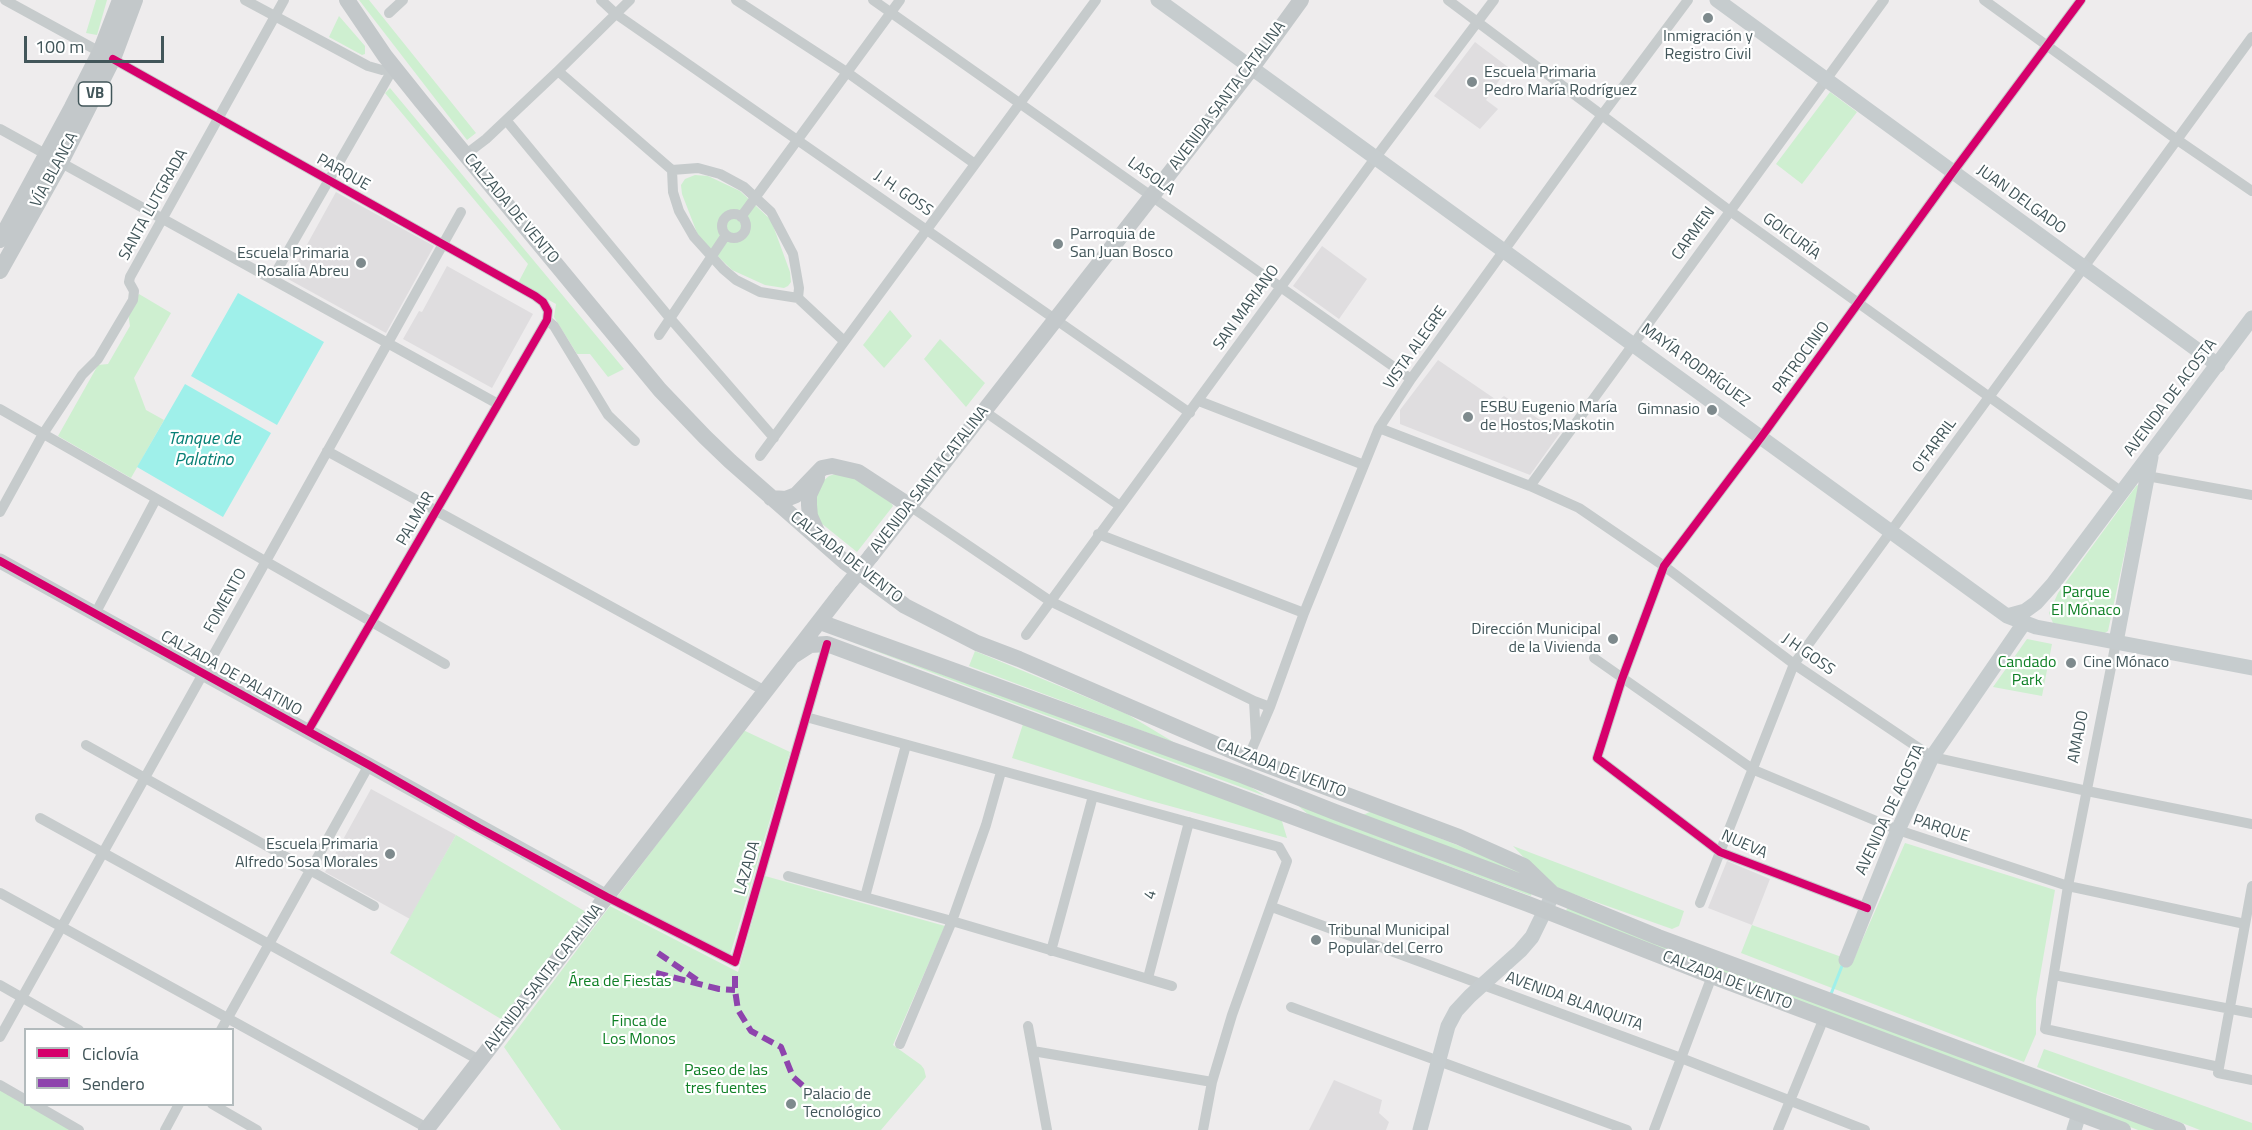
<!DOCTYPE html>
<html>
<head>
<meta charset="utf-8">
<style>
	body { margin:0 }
	#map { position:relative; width:2252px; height:1130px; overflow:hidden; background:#eeeced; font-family:"Titillium Web",sans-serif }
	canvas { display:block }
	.legend { position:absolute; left:24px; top:1028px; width:210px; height:78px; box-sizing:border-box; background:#fff; border:2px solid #b3bbbd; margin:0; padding:8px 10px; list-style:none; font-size:18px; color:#42565a }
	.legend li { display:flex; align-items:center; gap:12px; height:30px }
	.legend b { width:30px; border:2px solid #b3bbbd }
	.scale { position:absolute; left:24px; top:36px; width:140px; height:27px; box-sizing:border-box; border:3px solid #42565a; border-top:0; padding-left:8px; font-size:18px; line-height:21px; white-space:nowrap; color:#42565a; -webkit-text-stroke:4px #fff; paint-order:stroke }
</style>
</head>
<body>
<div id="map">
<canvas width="2252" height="1130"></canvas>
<ul class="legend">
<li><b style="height:8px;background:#d6006c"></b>Ciclovía</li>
<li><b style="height:8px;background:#8e44ad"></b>Sendero</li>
</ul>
<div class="scale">100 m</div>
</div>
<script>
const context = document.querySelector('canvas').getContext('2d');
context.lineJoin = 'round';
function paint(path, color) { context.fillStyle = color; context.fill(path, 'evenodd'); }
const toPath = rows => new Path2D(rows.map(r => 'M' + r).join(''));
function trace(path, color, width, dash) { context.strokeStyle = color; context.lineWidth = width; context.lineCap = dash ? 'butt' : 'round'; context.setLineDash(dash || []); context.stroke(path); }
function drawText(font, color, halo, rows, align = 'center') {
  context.font = font + ' "Titillium Web",sans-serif'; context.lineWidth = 4.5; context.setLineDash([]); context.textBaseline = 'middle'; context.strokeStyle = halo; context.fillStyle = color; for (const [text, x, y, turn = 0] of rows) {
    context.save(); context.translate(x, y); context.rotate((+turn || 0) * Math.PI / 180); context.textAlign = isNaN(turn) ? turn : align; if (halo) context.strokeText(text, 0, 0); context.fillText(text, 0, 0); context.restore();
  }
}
const education = toPath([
	[1475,42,1508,67,1486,100,1498,109,1480,129,1434,96],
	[336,192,434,246,386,333,288,279],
	[1322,246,1367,279,1339,319,1293,286],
	[447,266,533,314,492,388,403,339,419,311,422,312],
	[1438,360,1498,401,1504,396,1560,433,1530,475,1400,424,1400,410],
	[371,789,456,835,410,919,325,872],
	[1727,861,1770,879,1752,925,1708,908],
	[1334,1080,1382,1100,1379,1113,1389,1122,1386,1130,1309,1130]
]);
const green = toPath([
	[96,0,107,0,97,35,86,33],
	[359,0,369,0,476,133,467,140],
	[339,16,365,46,365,54,362,55,329,37],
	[390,88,624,369,608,377,590,354,577,354,554,317,556,304,518,283,528,264,385,93],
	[1830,92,1857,112,1802,184,1776,164],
	[695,175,708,176,740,191,771,220,790,272,791,282,788,286,784,288,765,285,732,270,699,238,682,194,681,185,685,179],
	[139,294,171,313,134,378,146,410,164,420,131,478,58,436,98,365,108,364,130,326,128,313],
	[890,310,912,336,884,368,863,345],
	[940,339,985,383,966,407,924,359],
	[838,473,850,474,888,498,893,506,857,552,821,523,815,509,817,490,822,482,829,476],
	[2137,485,2139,486,2108,631,2103,634,2053,623,2049,613,2058,593],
	[2027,639,2052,644,2042,696,1993,687],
	[852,642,1243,782,1265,796,972,688],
	[975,651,1127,714,1175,743,969,666],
	[1023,724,1281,818,1287,838,1144,799,1012,758],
	[743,730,790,752,730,955,617,897],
	[1296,804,1532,891,1531,896,1309,815],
	[1372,811,1522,871,1530,879,1363,815],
	[456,835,586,912,501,1019,390,953],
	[1905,843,2055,890,2036,999,2036,1034,2024,1062,1741,953,1752,925,1853,961],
	[1513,846,1684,911,1679,926,1672,929,1551,886],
	[765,876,945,926,893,1045,921,1065,924,1069,926,1077,881,1130,561,1130,504,1047,610,906,738,972],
	[1567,908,2166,1130,2138,1130,1566,912],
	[2044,1049,2252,1123,2252,1130,2200,1130,2037,1067],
	[0,1090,26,1104,71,1130,0,1130]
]);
const water = toPath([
	[238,293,324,342,277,425,191,376],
	[185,384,271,433,223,517,137,467]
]);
const stream = toPath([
	[1831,994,1842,966]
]);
const street = toPath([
	[5,0,100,52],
	[245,0,368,66,382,70,394,67],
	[601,0,616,14,1190,413],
	[736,0,848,73,975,164],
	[873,0,1411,379],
	[1448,0,1730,211,2122,492],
	[1984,0,2176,139,2252,191],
	[389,13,403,0],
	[113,59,535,296,543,302,548,311,547,320,308,731],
	[558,71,672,170,698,168,720,174,744,187,771,212,793,254,799,288,798,298,844,341],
	[506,120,669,317,774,438],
	[0,129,498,404],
	[465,155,486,139,558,71,630,0],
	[672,170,673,192,679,211,694,237,723,269,736,280,760,292,798,298],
	'722 226a12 12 0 1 1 24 0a12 12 0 1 1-24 0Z',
	[741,217,900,0],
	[272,279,394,67],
	[547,320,554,326,608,415,635,441],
	[659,335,726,235],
	[1199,401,1364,465],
	[0,409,445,664],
	[984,411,1120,506],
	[1379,428,1530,486,1579,508,1664,566,1794,664,1932,757,2087,791,2252,824],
	[327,451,765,691],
	[760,456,1096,0],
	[2147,476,2252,495],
	[1530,486,1884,0],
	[910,506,1050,601,1254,701,1270,707],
	[0,512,43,434,82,375,98,359,133,300,134,291,129,282,130,277,284,0],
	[1098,534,1304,613],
	[95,614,156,499],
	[1026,635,1376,157,1494,0],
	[2116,642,2068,886,2045,1029,2219,1067],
	[1594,658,1754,770,1898,830,2068,886,2245,924],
	[1254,701,1256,737],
	[806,717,1279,847,1287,861,1232,1015,1212,1082,1203,1130],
	[86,745,374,906],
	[1248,758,1270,707,1304,613,1379,428,1411,379,1602,115,1688,0],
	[40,818,479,1060],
	[788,876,952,921,1172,986],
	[2252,886,2218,1073,2252,1080],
	[0,893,427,1128],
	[607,897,735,962,827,644],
	[865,897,906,745],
	[1700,903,1794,664,2252,37],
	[1272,907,1681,1058,1865,1130],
	[1867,908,1720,852,1597,758,1622,679,1664,566,1762,436,1953,172,2081,0],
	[1051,951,1093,796],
	[2054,975,2252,1013],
	[1148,978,1189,822],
	[0,985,79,1030],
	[1291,1007,1627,1130],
	[1028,1026,1047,1130],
	[221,1030,369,765],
	[0,1037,461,212],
	[900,1044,952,921,986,825,1001,772],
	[1033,1051,1212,1082],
	[0,1085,26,1100],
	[34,1104,79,1130],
	[212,1104,257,1130],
	[165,1130,179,1104],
	[1654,1130,1712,976],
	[1778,1130,1824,1018]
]);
const secondary = toPath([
	[1158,0,2007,616,2036,627,2252,668],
	[1717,0,2218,365],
	[0,561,607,897],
	[2007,616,2025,611,2036,603,2053,584,2252,318],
	[2116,642,2151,457],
	[1846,960,1898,830,1932,757,2024,623],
	[1420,1130,1448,1026,1456,1011,1470,996,1520,951,1532,937,1553,894],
	[2074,1130,2079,1114]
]);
const primary = toPath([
	[347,0,385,56,421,101,660,390,705,437,730,461,846,563,866,577,905,606,977,643,1019,659,1248,758,1459,837,1524,866,1553,894],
	[0,240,72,107,100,52,120,0],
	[0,271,61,162,113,59,135,0],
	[817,478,809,495,809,505,810,516,819,536],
	[771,498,786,499,796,495,822,468,832,466,858,472,910,506],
	[871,556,1251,69,1301,0],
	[820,622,1244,776,1335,812,1553,894,1658,937,2178,1130],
	[793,656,810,645,827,644,1528,904,1712,976,2123,1130],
	[426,1130,842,592]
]);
const primaryBridge = toPath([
	[842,592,871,556]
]);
const quiet = toPath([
	[658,953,697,980],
	[656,973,719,989,735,990],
	[735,976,735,990,738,1010,751,1031,781,1047,793,1077,820,1101]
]);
const cycleway = toPath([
	[113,59,535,296,543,302,548,311,547,320,308,731],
	[0,561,369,765,479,828,607,897,735,962,827,644],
	[1867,908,1720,852,1597,758,1622,679,1664,566,1762,436,1953,172,2081,0]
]);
const markers = [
	[1708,18,6,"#7e8a8d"],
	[1472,82,6,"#7e8a8d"],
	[1058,244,6,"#7e8a8d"],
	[361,263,6,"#7e8a8d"],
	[1712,410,6,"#7e8a8d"],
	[1468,417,6,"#7e8a8d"],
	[1613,639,6,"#7e8a8d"],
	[2071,663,6,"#7e8a8d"],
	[390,854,6,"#7e8a8d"],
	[1316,940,6,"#7e8a8d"],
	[791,1104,6,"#7e8a8d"]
];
const shields = [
	[95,94,33]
];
const shieldNames = [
	["VB",95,94]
];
const poiNames = [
	["Inmigración y",1708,37,"center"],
	["Registro Civil",1708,55,"center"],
	["Escuela Primaria",1484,73],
	["Pedro María Rodríguez",1484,91],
	["Parroquia de",1070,235],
	["San Juan Bosco",1070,253],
	["Escuela Primaria",349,254,"right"],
	["Rosalía Abreu",349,272,"right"],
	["ESBU Eugenio María",1480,408],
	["de Hostos;Maskotin",1480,426],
	["Gimnasio",1700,410,"right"],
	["Dirección Municipal",1601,630,"right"],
	["de la Vivienda",1601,648,"right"],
	["Cine Mónaco",2083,663],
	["Escuela Primaria",378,845,"right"],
	["Alfredo Sosa Morales",378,863,"right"],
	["Tribunal Municipal",1328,931],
	["Popular del Cerro",1328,949],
	["Palacio de",803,1095],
	["Tecnológico",803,1113]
];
const streetNames = [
	["AVENIDA SANTA CATALINA",1228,96,-53],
	["VÍA BLANCA",55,170,-62],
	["PARQUE",343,173,29],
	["LASOLA",1151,177,35],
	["J. H. GOSS",903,194,35],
	["JUAN DELGADO",2021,200,36],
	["SANTA LUTGRADA",154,205,-61],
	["CALZADA DE VENTO",511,209,50],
	["CARMEN",1694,234,-54],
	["GOICURÍA",1791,237,36],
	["SAN MARIANO",1247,308,-54],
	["VISTA ALEGRE",1416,348,-55],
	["PATROCINIO",1802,358,-54],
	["MAYÍA RODRÍGUEZ",1695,366,36],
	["AVENIDA DE ACOSTA",2171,398,-53],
	["O'FARRIL",1935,446,-54],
	["AVENIDA SANTA CATALINA",930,480,-52],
	["PALMAR",416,519,-60],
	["CALZADA DE VENTO",846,558,38],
	["FOMENTO",226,601,-61],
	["J H GOSS",1808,655,35],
	["CALZADA DE PALATINO",231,674,29],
	["AMADO",2079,737,-79],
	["CALZADA DE VENTO",1281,769,21],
	["AVENIDA DE ACOSTA",1891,810,-65],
	["PARQUE",1941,829,18],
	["NUEVA",1744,845,24],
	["LAZADA",748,868,-74],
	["4",1151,895,-75],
	["AVENIDA SANTA CATALINA",544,978,-52],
	["CALZADA DE VENTO",1727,981,21],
	["AVENIDA BLANQUITA",1574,1002,20]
];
const parkNames = [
	["Parque",2086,593],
	["El Mónaco",2086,611],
	["Candado",2027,663],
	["Park",2027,681],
	["Área de Fiestas",620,982],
	["Finca de",639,1022],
	["Los Monos",639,1040],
	["Paseo de las",726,1071],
	["tres fuentes",726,1089]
];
const waterNames = [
	["Tanque de",204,440],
	["Palatino",204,461]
];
paint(education, '#dfdddf');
paint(green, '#ceefd0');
paint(water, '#9ff0ea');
trace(stream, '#9ff0ea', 3);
trace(street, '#c6cbcc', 10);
trace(secondary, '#c6ccce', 15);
trace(primary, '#c3c8ca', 16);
trace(primaryBridge, '#c3c8ca', 16);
trace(quiet, '#8e44ad', 6, [12, 6]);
trace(cycleway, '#d6006c', 8);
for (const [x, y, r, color] of markers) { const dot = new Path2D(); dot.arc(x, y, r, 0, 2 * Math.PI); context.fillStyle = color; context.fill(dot); trace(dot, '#fff', 2); }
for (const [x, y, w] of shields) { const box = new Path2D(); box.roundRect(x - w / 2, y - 12, w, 24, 4.5); context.fillStyle = '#fff'; context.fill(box); trace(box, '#42565a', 1.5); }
drawText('bold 15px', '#42565a', null, shieldNames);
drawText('16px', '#42565a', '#fff', poiNames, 'left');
drawText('16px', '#42565a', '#fff', streetNames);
drawText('16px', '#0f8026', '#fff', parkNames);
drawText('italic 18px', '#067f75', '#fff', waterNames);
</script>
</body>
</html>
